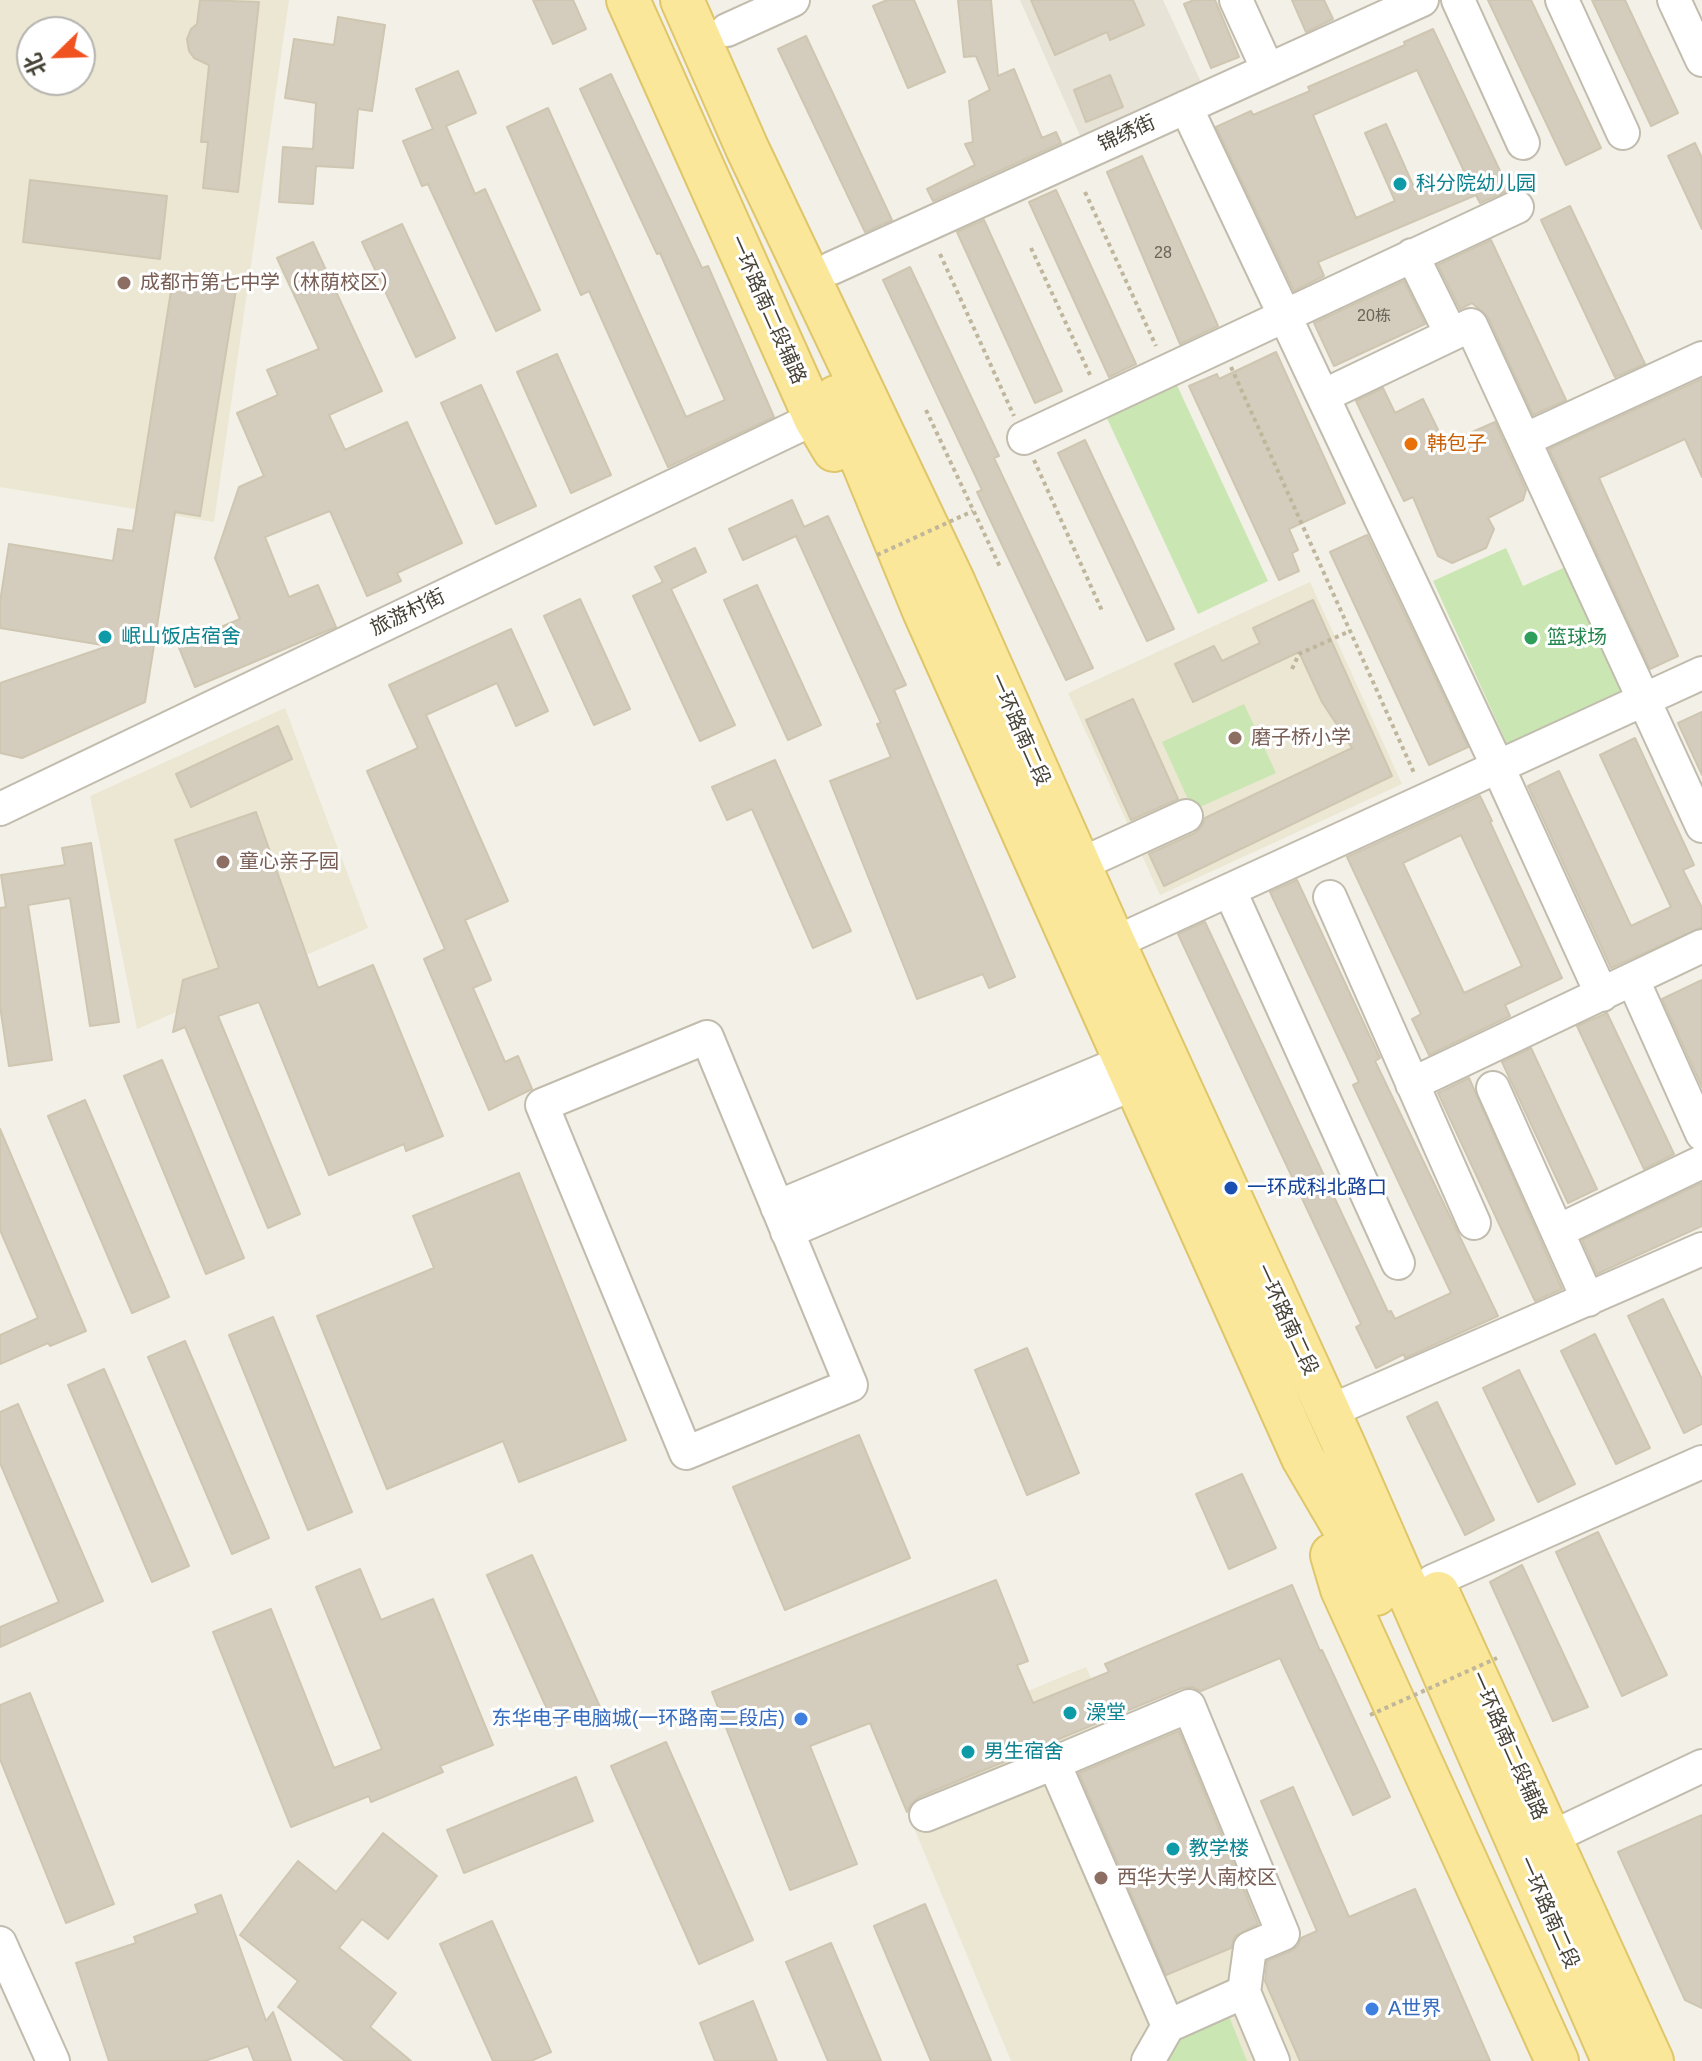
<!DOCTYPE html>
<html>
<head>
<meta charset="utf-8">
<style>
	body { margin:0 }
	#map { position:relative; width:1702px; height:2061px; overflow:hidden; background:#f3f0e7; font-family:Helvetica,"Noto Sans SC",sans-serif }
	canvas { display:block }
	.north { position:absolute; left:16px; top:16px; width:80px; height:80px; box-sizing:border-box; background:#fff; border:2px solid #b5b3af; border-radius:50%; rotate:247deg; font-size:22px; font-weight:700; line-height:32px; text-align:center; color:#464136 }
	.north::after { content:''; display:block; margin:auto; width:28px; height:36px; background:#f15320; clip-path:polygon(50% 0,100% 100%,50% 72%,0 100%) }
</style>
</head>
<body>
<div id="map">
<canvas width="1702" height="2061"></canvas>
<div class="north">北</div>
</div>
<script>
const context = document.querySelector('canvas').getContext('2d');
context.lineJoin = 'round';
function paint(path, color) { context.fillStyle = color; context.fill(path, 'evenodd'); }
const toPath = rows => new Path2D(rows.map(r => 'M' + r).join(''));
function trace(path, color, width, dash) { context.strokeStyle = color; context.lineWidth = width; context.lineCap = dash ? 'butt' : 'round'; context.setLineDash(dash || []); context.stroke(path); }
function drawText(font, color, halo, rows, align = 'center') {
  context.font = font + ' Helvetica,"Noto Sans SC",sans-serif'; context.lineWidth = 6; context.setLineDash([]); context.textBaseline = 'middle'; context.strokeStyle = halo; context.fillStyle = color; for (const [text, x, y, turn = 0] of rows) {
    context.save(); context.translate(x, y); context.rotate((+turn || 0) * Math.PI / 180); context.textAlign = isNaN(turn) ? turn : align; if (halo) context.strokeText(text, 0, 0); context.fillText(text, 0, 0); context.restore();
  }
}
const residential = toPath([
	[1020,0,1163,0,1201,82,1081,138]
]);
const education = toPath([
	[0,0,289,0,214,522,0,487],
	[32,32,80,32,80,80,32,80],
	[1310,582,1402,784,1160,895,1068,693],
	[285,708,368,928,137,1029,90,796],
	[1086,1667,1110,1722,1189,1687,1294,1941,1255,1958,1300,2061,1011,2061,882,1751]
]);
const green = toPath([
	[1175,381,1268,581,1198,614,1105,414],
	[1506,548,1523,586,1570,565,1627,690,1507,744,1433,581],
	[1244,704,1276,773,1193,810,1162,742],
	[1228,2014,1247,2061,1160,2061,1171,2042]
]);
const building = toPath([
	[200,0,259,2,238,192,203,188,208,142,201,142,209,65,194,58,189,51,187,39,191,29,197,24,200,0],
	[533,0,573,0,586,29,553,44,533,0],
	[887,0,914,0,945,72,908,88,873,6,887,0],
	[958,0,991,0,998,76,1014,69,1042,138,1056,132,1061,143,933,201,927,189,975,165,965,144,973,142,969,101,990,90,976,56,964,57,958,0],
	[1031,0,1133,0,1144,25,1110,40,1107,32,1055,55,1031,0],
	[1194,0,1215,0,1239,57,1211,68,1184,4,1194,0],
	[1292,0,1324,0,1333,19,1306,32,1292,0],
	[1488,0,1531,0,1601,148,1566,165,1488,0],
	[1592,0,1625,0,1678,113,1651,126,1592,0],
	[338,17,385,25,372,111,358,109,353,168,316,166,313,204,279,202,283,147,313,149,316,103,285,98,294,39,334,45,338,17],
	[1433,29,1509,190,1480,203,1476,195,1318,262,1324,276,1294,291,1216,127,1251,111,1253,115,1310,91,1308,87,1405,45,1404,42,1433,29],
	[1417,70,1464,171,1416,192,1386,124,1365,133,1395,201,1356,218,1313,115,1417,70],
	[806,36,892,220,865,232,778,49,806,36],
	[458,71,476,113,446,126,475,194,485,189,540,310,496,331,428,184,422,186,403,141,433,129,416,89,458,71],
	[611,74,702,268,708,266,774,417,668,467,589,291,581,295,507,127,548,108,686,417,725,400,660,253,657,254,580,89,611,74],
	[1110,75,1123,107,1086,122,1074,90,1110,75],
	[1695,143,1702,158,1702,229,1668,156,1695,143],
	[1142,156,1218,326,1180,344,1107,172,1142,156],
	[30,180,167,196,160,259,23,242,30,180],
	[1056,190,1136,364,1109,377,1029,202,1056,190],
	[1570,206,1645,364,1615,377,1541,220,1570,206],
	[984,220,1062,391,1035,403,957,232,984,220],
	[402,224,455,338,416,357,362,242,402,224],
	[1491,240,1566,400,1533,415,1488,317,1472,303,1460,309,1438,265,1491,240],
	[313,242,382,391,329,415,345,450,407,422,462,543,397,573,401,581,367,596,330,511,265,537,289,597,318,585,336,627,195,687,178,645,240,619,215,558,239,487,264,476,237,413,278,395,267,370,319,349,277,258,313,242],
	[910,267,999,456,994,458,1093,668,1066,680,977,492,982,490,883,280,910,267],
	[174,272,237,283,200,516,175,512,145,702,22,758,0,753,0,683,108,646,0,628,0,602,9,544,113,561,118,529,133,531,174,272],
	[1404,281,1425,324,1334,366,1314,323,1404,281],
	[1276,352,1345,503,1289,529,1298,550,1292,553,1299,571,1279,580,1189,386,1217,374,1219,379,1276,352],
	[557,354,611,475,571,493,517,372,557,354],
	[1702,379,1702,477,1685,439,1599,478,1678,656,1650,669,1549,449,1702,379],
	[481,385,536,506,496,524,441,403,481,385],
	[1383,388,1395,413,1423,399,1445,444,1495,422,1526,490,1523,500,1488,518,1494,529,1486,548,1452,563,1438,556,1413,497,1404,501,1356,401,1383,388],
	[1085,440,1174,629,1147,641,1058,453,1085,440],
	[792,500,804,527,828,516,906,685,894,690,1015,977,989,988,983,974,917,999,830,781,891,757,877,724,881,723,796,536,743,560,729,529,792,500],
	[1367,535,1468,747,1429,765,1330,552,1367,535],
	[695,548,706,572,671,589,735,725,700,741,633,596,663,582,655,567,695,548],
	[757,585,821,725,788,740,724,600,757,585],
	[580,599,630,709,594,725,544,616,580,599],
	[1313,600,1392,776,1164,886,1149,854,1195,833,1202,826,1205,818,1352,748,1322,702,1299,652,1193,702,1175,664,1214,646,1222,661,1260,643,1253,628,1313,600],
	[511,629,548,711,516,726,497,683,426,715,508,901,465,920,491,980,473,988,505,1062,518,1056,532,1089,489,1110,424,959,445,949,367,771,418,748,389,685,511,629],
	[1133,699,1178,799,1131,820,1086,720,1133,699],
	[1702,712,1702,775,1678,723,1702,712],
	[278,726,292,759,191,807,176,774,278,726],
	[1635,738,1694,865,1683,870,1702,908,1702,927,1611,968,1528,786,1559,771,1631,926,1671,907,1600,755,1635,738],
	[775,760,851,931,813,948,752,809,727,820,712,787,775,760],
	[1480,796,1492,821,1490,822,1562,978,1505,1005,1510,1016,1429,1055,1412,1019,1421,1014,1347,857,1480,796],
	[1461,835,1522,966,1464,993,1403,863,1461,835],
	[256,812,318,988,373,965,443,1136,406,1151,404,1144,329,1175,259,1002,218,1016,300,1214,268,1228,185,1027,173,1032,183,980,219,968,175,840,256,812],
	[91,843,119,1022,90,1026,70,898,28,905,52,1060,9,1066,0,1006,0,908,6,907,1,875,65,865,62,848,91,843],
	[1297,880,1380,1058,1375,1061,1498,1316,1405,1358,1404,1354,1376,1368,1356,1327,1361,1324,1178,934,1205,922,1388,1312,1391,1311,1395,1319,1451,1293,1353,1085,1359,1082,1270,892,1297,880],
	[1702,980,1702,1087,1662,999,1702,980],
	[1607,1013,1674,1154,1644,1169,1577,1026,1607,1013],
	[1531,1048,1597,1189,1568,1203,1502,1062,1531,1048],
	[162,1060,244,1258,206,1274,124,1076,162,1060],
	[1469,1078,1562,1289,1535,1301,1438,1093,1469,1078],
	[85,1100,169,1297,132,1313,48,1116,85,1100],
	[0,1129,86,1331,50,1346,48,1343,0,1364,0,1335,38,1318,0,1230,0,1129],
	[519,1173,626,1440,519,1482,503,1441,387,1489,317,1316,434,1268,413,1216,519,1173],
	[1702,1183,1702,1226,1597,1274,1582,1240,1702,1183],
	[1663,1299,1702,1379,1702,1424,1684,1433,1628,1316,1663,1299],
	[273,1317,352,1512,308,1530,229,1335,273,1317],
	[1595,1334,1650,1448,1616,1464,1561,1351,1595,1334],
	[185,1341,269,1538,232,1554,148,1357,185,1341],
	[1027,1348,1079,1473,1027,1495,975,1370,1027,1348],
	[104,1369,189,1566,152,1582,68,1385,104,1369],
	[1519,1370,1575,1484,1538,1502,1483,1388,1519,1370],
	[1437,1402,1494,1520,1465,1535,1407,1417,1437,1402],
	[18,1404,103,1601,0,1647,0,1627,59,1602,0,1463,0,1412,18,1404],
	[859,1435,910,1558,785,1610,733,1487,859,1435],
	[1242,1474,1276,1548,1229,1569,1196,1494,1242,1474],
	[1598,1532,1667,1675,1622,1696,1556,1552,1598,1532],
	[532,1555,600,1707,555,1727,487,1575,532,1555],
	[1522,1565,1588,1707,1553,1721,1490,1582,1522,1565],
	[360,1569,381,1620,433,1599,493,1745,440,1766,443,1772,371,1802,369,1796,291,1827,213,1632,271,1609,334,1768,382,1749,316,1587,360,1569],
	[996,1580,1028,1661,1017,1665,1033,1703,1109,1672,1105,1664,1292,1585,1320,1651,1322,1650,1390,1797,1353,1815,1280,1658,1201,1691,1192,1687,1182,1688,919,1797,911,1804,907,1812,870,1723,810,1746,857,1864,790,1890,712,1692,996,1580],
	[30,1693,114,1904,66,1923,0,1759,0,1705,30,1693],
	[1179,1731,1258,1924,1235,1936,1231,1948,1166,1975,1079,1773,1179,1731],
	[666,1742,753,1940,699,1964,611,1766,666,1742],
	[576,1777,593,1821,464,1873,447,1830,576,1777],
	[1293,1787,1349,1917,1415,1889,1490,2061,1300,2061,1265,1981,1267,1961,1291,1951,1298,1946,1301,1938,1317,1931,1261,1801,1293,1787],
	[1702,1815,1702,2008,1685,2000,1618,1852,1702,1815],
	[383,1833,437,1876,388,1939,362,1919,339,1948,396,1993,370,2027,411,2061,345,2061,278,2007,298,1981,240,1935,298,1861,336,1892,383,1833],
	[221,1895,266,2021,273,2012,291,2061,254,2061,248,2046,205,2061,109,2061,76,1963,136,1943,134,1937,198,1913,195,1905,221,1895],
	[925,1904,991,2061,931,2061,874,1926,925,1904],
	[492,1921,551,2052,531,2061,493,2061,440,1944,492,1921],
	[831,1943,881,2061,828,2061,786,1962,831,1943],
	[753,2001,777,2061,715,2061,700,2023,753,2001]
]);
const path = toPath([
	[1085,192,1156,346],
	[1031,248,1091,377],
	[940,254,1014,416],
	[1231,367,1415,775],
	[926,410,1000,567],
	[1034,460,1103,613],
	[1292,669,1299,654,1350,631]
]);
const minor = toPath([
	[1236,0,1268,70],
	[1458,0,1523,143],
	[1562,0,1623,133],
	[1674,0,1702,60],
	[727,30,793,0],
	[1186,107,1498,767,1602,995],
	[1412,255,1451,334],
	[832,268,1422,0],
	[1323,396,1471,325,1702,826],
	[1024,438,1517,207],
	[1524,440,1702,358],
	[0,809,815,418],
	[1079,865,1186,816],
	[1230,891,1398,1263],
	[1330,897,1474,1223],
	[1114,943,1702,673],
	[1633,980,1702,1134],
	[707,1037,851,1385,686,1453,542,1105,707,1037],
	[1412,1084,1702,946],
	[1493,1088,1588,1300],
	[777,1207,1147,1052],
	[1558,1231,1702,1162],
	[787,1232,1156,1074],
	[1328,1412,1702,1249],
	[1433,1581,1702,1462],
	[1054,1763,1189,1706,1283,1934,1250,1948,1244,1992],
	[926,1815,1054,1763,1168,2026,1244,1992,1273,2061],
	[1550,1838,1702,1766],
	[0,1943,53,2061],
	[1148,2061,1168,2026]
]);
const major = toPath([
	[628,0,815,418,834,450],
	[682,0,747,148,954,583,1114,943,1343,1443,1613,2060],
	[836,397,924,611,1303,1458,1358,1552,1376,1594],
	[1332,1555,1342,1589,1557,2061],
	[1438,1593,1652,2061]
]);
const pathBridge = toPath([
	[877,555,973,511],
	[1370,1715,1497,1658]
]);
const markers = [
	[1400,184,8,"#0f9aa8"],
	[124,283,8,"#8d6e63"],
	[1411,444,8,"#e8710a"],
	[105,637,8,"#0f9aa8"],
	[1531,638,8,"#2e9e5b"],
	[1235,738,8,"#8d6e63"],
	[223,862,8,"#8d6e63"],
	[1231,1188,8,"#1a4fb4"],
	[1070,1713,8,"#0f9aa8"],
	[801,1719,8,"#3f7fe0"],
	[968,1752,8,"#0f9aa8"],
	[1173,1849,8,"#0f9aa8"],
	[1101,1878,8,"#8d6e63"],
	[1372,2009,8,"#3f7fe0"]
];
const numberNames = [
	["28",1163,254],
	["20栋",1374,317]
];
const streetNames = [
	["锦绣街",1127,134,-24],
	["一环路南二段辅路",767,310,66],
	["旅游村街",408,613,-26],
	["一环路南二段",1019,730,66],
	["一环路南二段",1286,1320,65],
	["一环路南二段辅路",1508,1746,66],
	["一环路南二段",1548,1913,66]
];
const cultureNames = [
	["科分院幼儿园",1416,184],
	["岷山饭店宿舍",121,637],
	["澡堂",1086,1713],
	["男生宿舍",984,1752],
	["教学楼",1189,1849]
];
const educationNames = [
	["成都市第七中学（林荫校区）",140,283],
	["磨子桥小学",1251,738],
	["童心亲子园",239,862],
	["西华大学人南校区",1117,1878]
];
const foodNames = [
	["韩包子",1427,444]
];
const leisureNames = [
	["篮球场",1547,638]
];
const transitNames = [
	["一环成科北路口",1247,1188]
];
const shopNames = [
	["东华电子电脑城(一环路南二段店)",785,1719],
	["A世界",1388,2009,"left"]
];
paint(residential, '#e7e3d6');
paint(education, '#ebe7d2');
paint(green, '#cae6b2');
paint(building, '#d4cdbd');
trace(building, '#cfc6b1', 2);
trace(minor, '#c1bcad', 36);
trace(major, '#dfc66a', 46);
trace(path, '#bfb69c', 4, [4, 4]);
trace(minor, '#fff', 32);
trace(major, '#fae799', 42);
trace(pathBridge, '#bfb69c', 4, [4, 4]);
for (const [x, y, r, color] of markers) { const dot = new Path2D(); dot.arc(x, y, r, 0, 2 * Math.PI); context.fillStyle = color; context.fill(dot); trace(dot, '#fff', 3); }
drawText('16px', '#6a6458', null, numberNames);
drawText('20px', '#464136', '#fff', streetNames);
drawText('20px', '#0d838f', '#fff', cultureNames, 'left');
drawText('20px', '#785e54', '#fff', educationNames, 'left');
drawText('20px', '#c56008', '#fff', foodNames, 'left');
drawText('20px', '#27864d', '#fff', leisureNames, 'left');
drawText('20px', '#164399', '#fff', transitNames, 'left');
drawText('20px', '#366cbe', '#fff', shopNames, 'right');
</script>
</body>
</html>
